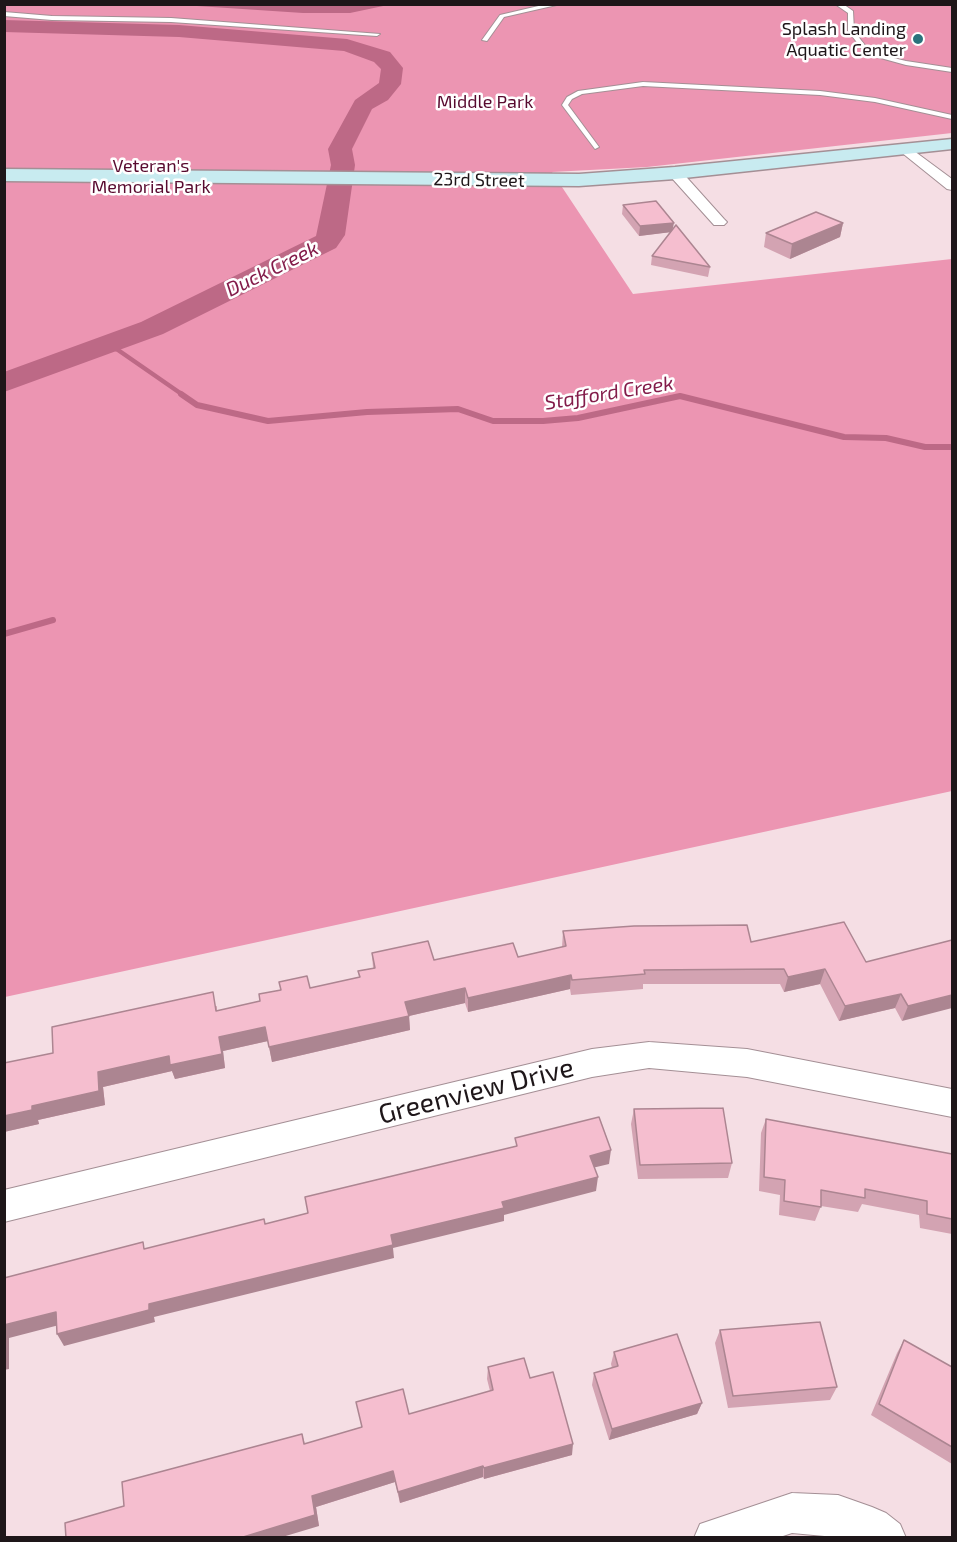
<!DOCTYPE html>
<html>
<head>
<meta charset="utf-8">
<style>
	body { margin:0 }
	#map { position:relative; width:957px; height:1542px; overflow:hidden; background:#f5dee4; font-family:"Exo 2",sans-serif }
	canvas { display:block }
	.frame { position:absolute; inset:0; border:6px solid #1e1619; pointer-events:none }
</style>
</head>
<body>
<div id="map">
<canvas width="957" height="1542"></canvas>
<div class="frame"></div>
</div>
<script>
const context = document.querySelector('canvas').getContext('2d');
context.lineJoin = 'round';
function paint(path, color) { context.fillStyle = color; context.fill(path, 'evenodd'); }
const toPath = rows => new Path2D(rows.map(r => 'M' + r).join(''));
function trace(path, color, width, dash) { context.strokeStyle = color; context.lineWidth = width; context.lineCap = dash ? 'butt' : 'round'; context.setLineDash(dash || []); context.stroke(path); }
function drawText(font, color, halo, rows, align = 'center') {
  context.font = font + ' "Exo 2",sans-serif'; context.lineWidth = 5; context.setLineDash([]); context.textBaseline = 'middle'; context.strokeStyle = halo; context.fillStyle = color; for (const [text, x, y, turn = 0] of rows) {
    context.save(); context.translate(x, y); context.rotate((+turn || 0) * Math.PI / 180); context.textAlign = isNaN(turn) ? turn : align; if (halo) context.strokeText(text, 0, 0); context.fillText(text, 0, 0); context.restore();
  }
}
const green = toPath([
	[5,5,952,5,952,133,647,167,552,172,633,294,952,259,952,791,5,997]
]);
const water = toPath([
	[182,5,388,5,350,13,303,13]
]);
const streamFar1 = toPath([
	[107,346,118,350,183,395]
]);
const stream = toPath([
	[181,394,197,405,268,421,367,412,458,409,493,421,543,421,578,418,680,396,844,437,886,438,925,447,952,447],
	[4,634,53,620]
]);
const river = toPath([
	[4,20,179,25,347,39,390,52,403,68,401,84,388,100,372,109,352,149,355,165,345,235,336,248,163,334,4,392,4,372,141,322,316,236,331,165,328,149,355,100,379,83,381,69,374,62,344,51,179,37,4,32,4,20]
]);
const lane = toPath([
	[547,4,561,4,504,17,487,41,482,40,500,15,547,4],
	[835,4,843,4,853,11,854,31,867,48,881,55,906,61,952,68,952,72,906,65,877,57,863,50,848,31,848,13,835,4],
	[4,12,52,16,171,18,380,34,377,36,171,22,52,20,4,16,4,12],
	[643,82,820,91,875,98,952,115,952,119,875,102,820,95,643,86,582,94,572,99,568,105,599,147,595,149,562,105,567,97,578,91,643,82]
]);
const street = toPath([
	[906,145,952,179,952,190,947,189,901,152,899,149,906,145],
	[675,169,680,170,724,219,727,222,724,225,714,225,670,176,668,173,675,169],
	[649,1042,747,1049,952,1089,952,1117,747,1077,649,1068,592,1077,4,1222,4,1190,592,1049,649,1042],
	[792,1493,838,1495,872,1507,886,1513,900,1524,906,1538,846,1538,792,1533,777,1538,694,1538,700,1524,792,1493]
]);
const secondary = toPath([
	[952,139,952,149,675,179,579,186,4,181,4,169,579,174,675,167,952,139]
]);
const wall = toPath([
	[623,205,673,229,710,267,708,277,651,265,652,256,670,232,639,236,622,214],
	[843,223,840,237,790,259,764,247,766,233],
	[563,931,751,942,866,962,952,940,902,1021,895,1008,839,1021,820,984,784,992,780,984,643,984,643,989,571,995,570,989,468,1012,465,1003,409,1016,410,1030,272,1062,268,1041,223,1051,225,1068,175,1079,172,1071,103,1087,105,1105,38,1120,39,1124,4,1132,53,1053,217,1006,217,1011,260,1001,310,988,359,977,358,971,373,968,372,953,434,960,518,957,562,947],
	[634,1109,732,1163,728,1178,638,1179,631,1124],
	[766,1119,952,1154,952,1234,920,1228,919,1215,862,1204,858,1212,821,1206,815,1221,779,1215,780,1195,759,1191,761,1133],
	[720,1330,837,1387,830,1400,728,1408,715,1343],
	[904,1340,952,1367,952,1464,871,1415,897,1353],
	[614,1352,702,1403,697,1414,609,1440,592,1385,594,1373,612,1368,611,1364],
	[488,1367,530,1378,572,1455,484,1479,483,1477,400,1503,395,1482,316,1507,319,1526,124,1506,302,1434,305,1444,490,1391,487,1379]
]);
const shadedWall = toPath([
	[674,223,672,232,639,236,640,226],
	[843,223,840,237,790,259,792,244],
	[825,969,820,984,784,992,788,977],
	[571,975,570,989,468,1012,468,998],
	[465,988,465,1003,409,1016,410,1030,272,1062,269,1047,405,1002],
	[901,994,895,1008,839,1021,845,1006],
	[952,995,952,1008,902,1021,908,1006],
	[265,1027,268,1041,223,1051,225,1068,175,1079,172,1071,103,1087,105,1105,38,1120,39,1124,4,1132,4,1116,32,1106,98,1072,219,1037],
	[611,1150,609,1164,588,1169,590,1156],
	[598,1177,596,1191,504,1215,504,1221,393,1248,394,1258,154,1317,155,1322,64,1346,57,1334,149,1304,502,1202],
	[56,1312,63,1324,9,1338,9,1369,4,1370,4,1325],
	[702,1403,697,1414,609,1440,612,1429],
	[573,1444,572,1455,484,1479,484,1468],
	[483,1466,483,1477,400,1503,398,1492],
	[393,1471,395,1482,316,1507,319,1526,279,1538,240,1538,312,1496]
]);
const building = toPath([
	[656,201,674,223,640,226,623,205,656,201],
	[816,212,843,223,792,244,766,233,816,212],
	[676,225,710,267,652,256,676,225],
	[844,922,866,962,952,940,952,995,908,1006,901,994,845,1006,825,969,788,977,784,969,644,970,645,974,572,980,571,975,468,998,465,988,405,1002,409,1016,269,1047,265,1027,219,1037,222,1054,170,1065,169,1056,98,1072,99,1091,32,1106,32,1110,4,1116,4,1063,53,1053,52,1027,213,992,216,1011,260,1001,259,994,281,990,279,982,307,976,310,988,360,977,358,971,375,968,372,953,428,941,434,960,513,943,518,957,566,946,563,931,634,926,747,925,751,942,844,922],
	[723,1108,732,1163,640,1165,634,1109,723,1108],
	[599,1117,611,1150,590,1156,598,1177,502,1202,504,1208,391,1235,393,1245,149,1304,149,1310,57,1334,56,1312,4,1325,4,1278,143,1242,144,1249,264,1219,265,1224,308,1213,305,1197,517,1146,515,1138,599,1117],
	[766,1119,952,1154,952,1219,927,1214,927,1201,865,1189,865,1198,821,1190,821,1207,784,1201,785,1180,764,1177,766,1119],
	[820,1322,837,1387,733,1396,720,1330,820,1322],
	[677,1334,702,1403,612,1429,594,1373,618,1366,614,1352,677,1334],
	[904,1340,952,1367,952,1447,879,1404,904,1340],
	[524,1358,530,1378,553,1372,573,1444,484,1468,483,1466,398,1492,393,1471,312,1496,315,1515,240,1538,66,1538,65,1523,124,1506,122,1482,302,1434,304,1444,362,1427,356,1402,403,1389,409,1414,493,1390,488,1367,524,1358]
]);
const markers = [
	[918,39,6,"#2a727c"]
];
const farPoinames = [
	["Splash Landing",906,29],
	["Aquatic Center",906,50]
];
const farParknames = [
	["Middle Park",485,102],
	["Veteran's",151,166],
	["Memorial Park",151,187]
];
const farStreetnames = [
	["23rd Street",479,180,1]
];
const farWaternames = [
	["Duck Creek",272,269,-26],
	["Stafford Creek",609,393,-9]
];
const nearStreetnames = [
	["Greenview Drive",476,1091,-14]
];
paint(green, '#ec95b2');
paint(water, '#bd6986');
trace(streamFar1, '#bd6986', 4.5);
trace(stream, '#bd6986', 6);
paint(river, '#bd6986');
trace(lane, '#a48f95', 2);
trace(street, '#a48f95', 2);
trace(secondary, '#a48f95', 3);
paint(lane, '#fff');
paint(street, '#fff');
paint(secondary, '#c8ebf0');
paint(wall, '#d3a3b2');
paint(shadedWall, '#ac8591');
paint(building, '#f5becf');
trace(building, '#ac8591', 1.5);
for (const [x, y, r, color] of markers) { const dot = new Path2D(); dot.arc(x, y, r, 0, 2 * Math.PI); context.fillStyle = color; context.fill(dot); trace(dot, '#fff', 2); }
drawText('18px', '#1e1619', '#fff', farPoinames, 'right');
drawText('18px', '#580a2f', '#fff', farParknames);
drawText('18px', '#1e1619', '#fff', farStreetnames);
drawText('italic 20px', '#831c4a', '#fff', farWaternames);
drawText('27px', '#1e1619', '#fff', nearStreetnames);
</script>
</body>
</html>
